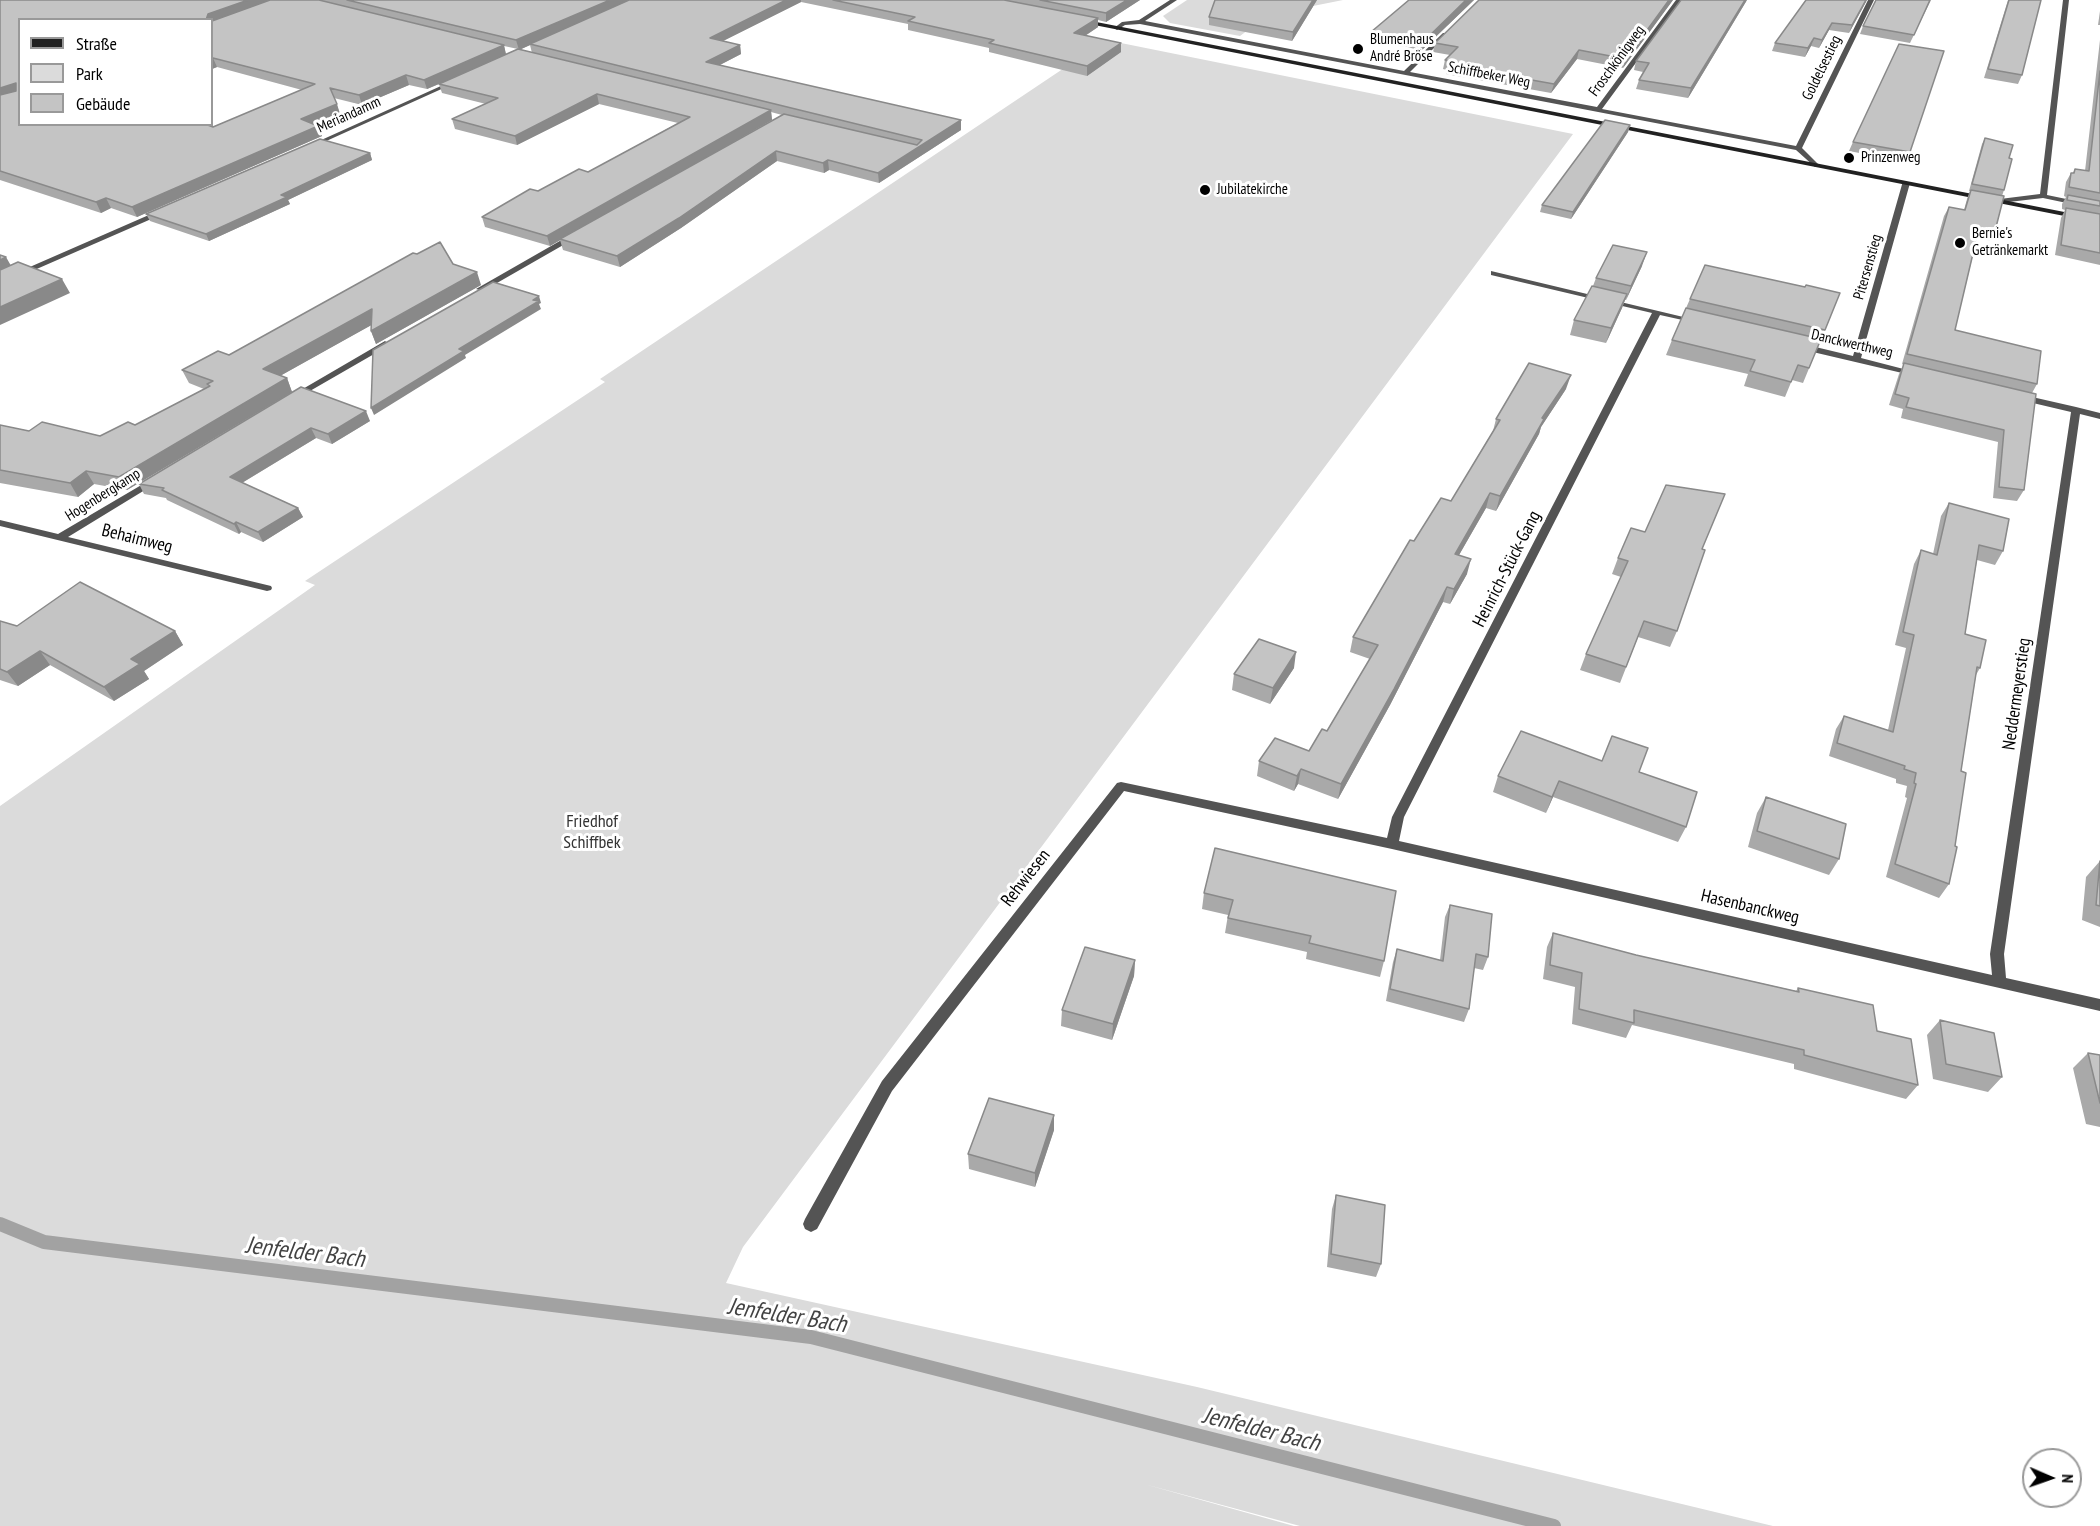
<!DOCTYPE html>
<html>
<head>
<meta charset="utf-8">
<style>
	body { margin:0 }
	#map { position:relative; width:2100px; height:1526px; overflow:hidden; background:#fff; font-family:"PT Sans Narrow",sans-serif }
	canvas { display:block }
	.legend { position:absolute; left:18px; top:18px; width:195px; height:108px; box-sizing:border-box; background:#fff; border:2px solid #999; margin:0; padding:8px 10px; list-style:none; font-size:18px; color:#000 }
	.legend li { display:flex; align-items:center; gap:12px; height:30px }
	.legend b { width:30px; border:2px solid #999 }
	.north { position:absolute; left:2022px; top:1448px; width:60px; height:60px; box-sizing:border-box; background:#fff; border:2px solid #999; border-radius:50%; rotate:92deg; font-size:16px; font-weight:700; line-height:24px; text-align:center; color:#000 }
	.north::after { content:''; display:block; margin:auto; width:21px; height:27px; background:#000; clip-path:polygon(50% 0,100% 100%,50% 72%,0 100%) }
</style>
</head>
<body>
<div id="map">
<canvas width="2100" height="1526"></canvas>
<ul class="legend">
<li><b style="height:8px;background:#212121"></b>Straße</li>
<li><b style="height:16px;background:#dbdbdb"></b>Park</li>
<li><b style="height:16px;background:#c4c4c4"></b>Gebäude</li>
</ul>
<div class="north">N</div>
</div>
<script>
const context = document.querySelector('canvas').getContext('2d');
context.lineJoin = 'round';
function paint(path, color) { context.fillStyle = color; context.fill(path, 'evenodd'); }
const toPath = rows => new Path2D(rows.map(r => 'M' + r).join(''));
function trace(path, color, width, dash) { context.strokeStyle = color; context.lineWidth = width; context.lineCap = dash ? 'butt' : 'round'; context.setLineDash(dash || []); context.stroke(path); }
function drawText(font, color, halo, rows, align = 'center') {
  context.font = font + ' "PT Sans Narrow",sans-serif'; context.lineWidth = 6; context.setLineDash([]); context.textBaseline = 'middle'; context.strokeStyle = halo; context.fillStyle = color; for (const [text, x, y, turn = 0] of rows) {
    context.save(); context.translate(x, y); context.rotate((+turn || 0) * Math.PI / 180); context.textAlign = isNaN(turn) ? turn : align; if (halo) context.strokeText(text, 0, 0); context.fillText(text, 0, 0); context.restore();
  }
}
const green = toPath([
	[1187,0,1343,0,1268,15,1240,36,1170,23,1163,16],
	[1106,40,1573,134,743,1247,726,1283,1197,1387,1773,1526,1300,1526,1144,1484,1294,1526,0,1526,0,806,315,585,305,581,605,382,600,379]
]);
const stream = toPath([
	[0,1224,44,1242,811,1337,1554,1526]
]);
const minor = toPath([
	[1170,0,1177,0,1145,21,1404,71,1443,33,1447,33,1447,35,1410,72,1597,107,1676,0,1682,0,1602,109,1796,146,1868,0,1874,0,1802,148,1819,165,1815,167,1796,150,1140,24,1125,25,1117,30,1114,28,1122,22,1139,20,1170,0],
	[2063,0,2069,0,2047,195,2100,206,2100,210,2043,198,2000,203,1996,201,2000,199,2040,194,2063,0],
	[452,81,457,82,313,147,308,146,452,81],
	[1903,181,1910,183,1861,358,1919,373,1915,376,1800,349,1799,347,1803,344,1853,356,1903,181],
	[158,211,165,213,0,285,0,280,158,211],
	[572,234,579,236,483,291,476,289,572,234],
	[1491,271,1700,321,1696,323,1660,315,1404,817,1399,841,1992,975,1990,954,2071,412,2016,399,2015,397,2019,394,2076,407,2100,413,2100,419,2080,414,2004,954,2006,978,2100,999,2100,1011,1392,849,1124,791,892,1091,817,1229,811,1232,805,1229,803,1224,805,1219,882,1081,1117,783,1121,782,1387,838,1392,817,1652,313,1491,275,1491,271],
	[385,341,389,344,388,346,296,399,290,399,289,397,385,341],
	[155,477,160,480,158,482,68,537,271,586,272,588,271,590,267,591,0,526,0,520,58,534,155,477]
]);
const secondary = toPath([
	[1081,19,2100,219,2100,223,1079,22,1081,19]
]);
const wall = toPath([
	[0,0,1140,0,1106,22,1098,20,1098,27,1085,36,1121,43,1121,52,1087,76,989,52,989,48,908,30,908,24,801,2,723,41,740,45,741,54,720,65,961,130,879,183,829,170,824,173,777,161,681,228,620,267,563,250,560,240,550,246,485,227,482,217,538,191,588,172,678,123,599,104,517,145,455,129,452,119,486,104,442,93,439,84,427,89,409,85,362,105,334,98,340,114,315,125,322,136,137,217,111,208,101,213,0,180],
	[212,20,212,69,217,67,302,90,213,127,20,124],
	[530,45,532,53,519,50],
	[504,46,518,49,506,54],
	[771,112,782,115,633,199,772,120],
	[1215,0,1317,0,1292,41,1209,25,1209,17],
	[1409,0,1474,0,1422,50,1370,41,1371,32],
	[1673,0,1623,68,1577,59,1551,93,1446,74,1447,70,1443,69,1445,60,1450,55,1433,52,1435,43],
	[1747,0,1688,98,1636,89,1639,80,1643,72,1634,70,1636,61],
	[1867,0,1849,33,1829,30,1819,48,1811,46,1805,57,1772,51,1775,43],
	[1931,0,1910,43,1860,34,1863,26],
	[2008,0,2041,0,2022,75,2018,84,1984,78],
	[2100,11,2100,25,2098,25],
	[2100,40,2100,265,2055,255,2061,218,2065,210,2062,209,2062,204,2066,197,2064,196,2066,182,2071,173,2073,173,2075,169,2085,171],
	[1630,125,1628,132,1571,219,1540,212,1542,205],
	[1985,138,2009,158,2004,190,2002,196,1995,231,1990,241,1977,238,1955,330,2037,384,2032,393,2024,490,2017,501,1993,498,1998,442,1901,418,1903,409,1889,405,1899,374,1904,365,1902,364,1944,216,1949,207,1964,210,1967,199,1970,191,1969,191,1982,144],
	[1853,142,1910,152,1906,162,1849,151],
	[370,153,372,160,288,200,290,204,209,241,150,221,146,214],
	[453,264,481,285,376,344,371,331,371,325,280,376,287,378,292,392,127,490,94,484,78,497,0,483,0,425,29,431,100,436,135,425,204,389,189,383,182,370,229,355],
	[1642,266,1626,300,1625,300,1622,308,1606,343,1570,335,1574,320,1593,286,1596,278],
	[1805,287,1840,293,1803,383,1792,380,1785,397,1744,386,1748,374,1666,355,1672,340,1690,299],
	[301,387,370,421,332,444,316,438,242,483,298,508,303,517,263,542,241,532,239,534,167,500,166,498,144,494,139,484],
	[1566,389,1541,427,1539,434,1496,511,1486,508,1459,555,1467,574,1450,604,1443,602,1390,705,1338,799,1298,784,1294,791,1257,776,1259,761,1309,751,1327,731,1370,659,1350,652,1353,637,1414,541,1451,501,1493,431,1496,419],
	[1949,503,2003,551,1995,565,1977,560,1965,634,1980,668,1976,675,1961,771,1949,884,1939,898,1886,877,1907,798,1905,797,1907,786,1896,783,1896,779,1829,756,1836,729,1844,716,1888,730,1906,648,1895,645,1914,564,1921,550,1933,554,1941,516],
	[1702,549,1677,631,1670,647,1638,637,1620,683,1580,670,1586,654,1621,577,1612,574,1618,558],
	[0,621,17,626,175,631,183,645,144,671,149,679,114,701,50,665,18,686,0,680],
	[1294,668,1270,704,1232,690,1234,674],
	[1602,761,1639,772,1686,827,1678,842,1553,797,1546,813,1493,792,1498,776],
	[1766,797,1839,859,1829,875,1748,847,1757,813],
	[1215,848,1384,961,1380,977,1306,959,1307,952,1225,933,1228,915,1202,909,1204,893],
	[2100,861,2100,927,2082,920,2086,877],
	[1450,905,1488,957,1483,970,1474,968,1469,1009,1464,1022,1386,1001,1393,962,1397,949,1440,960,1445,917],
	[1553,933,1636,955,1796,991,1798,988,1877,1031,1918,1085,1906,1099,1794,1069,1794,1064,1632,1025,1626,1038,1572,1024,1575,987,1543,979,1547,947],
	[1135,960,1134,976,1112,1040,1061,1026,1062,1010],
	[1940,1020,2002,1077,1988,1092,1933,1079,1927,1035],
	[2088,1053,2100,1055,2100,1127,2086,1124,2073,1068],
	[1054,1115,1054,1130,1035,1187,969,1169,968,1154],
	[1336,1195,1381,1264,1376,1277,1327,1267,1332,1209]
]);
const shadedWall = toPath([
	[248,0,277,0,212,23,212,20,206,20,208,14],
	[610,0,631,0,519,50,516,40],
	[786,0,801,0,801,2,711,47,710,38],
	[1127,0,1140,0,1106,22,1106,13],
	[1313,0,1317,0,1292,41,1293,32],
	[1466,0,1474,0,1422,50,1424,41],
	[1669,0,1673,0,1623,68,1626,59],
	[1745,0,1747,0,1688,98,1691,88],
	[1866,0,1867,0,1849,33,1852,25],
	[1098,18,1098,27,1074,43,1074,33],
	[1832,23,1829,30,1819,48,1822,40],
	[1814,38,1811,46,1805,57,1808,48],
	[1121,43,1121,52,1087,76,1087,66],
	[504,45,506,55,427,89,424,80],
	[740,45,741,54,708,71,706,62],
	[1579,50,1577,59,1551,93,1554,84],
	[213,58,217,67,212,69,212,59],
	[406,75,409,85,362,105,359,95],
	[16,83,20,89,0,99,0,88],
	[597,94,599,104,517,145,515,136],
	[337,104,340,114,305,129,301,119],
	[771,110,772,120,550,246,547,236],
	[961,120,961,130,879,183,878,173],
	[1630,125,1628,132,1571,219,1573,212],
	[318,126,322,136,137,217,132,207],
	[776,151,777,161,681,228,620,267,617,256],
	[370,153,372,160,288,200,290,204,209,241,206,234,281,195],
	[828,160,829,170,824,173,823,163],
	[106,198,111,208,101,213,96,202],
	[1647,252,1642,266,1626,300,1631,286],
	[6,257,14,271,0,278,0,260],
	[477,272,481,285,376,344,371,331],
	[62,279,70,293,0,325,0,307],
	[1627,294,1622,308,1606,343,1611,328],
	[539,296,541,303,539,304,541,309,465,355,466,358,374,415,371,408],
	[372,309,377,322,269,382,263,369],
	[1571,375,1566,389,1541,427,1539,434,1496,511,1500,496,1542,418],
	[287,378,292,392,127,490,119,477],
	[366,411,370,421,332,444,328,434],
	[311,428,316,438,235,487,230,477],
	[86,471,94,484,78,497,70,483],
	[1490,493,1486,508,1451,569,1455,554],
	[298,508,303,517,263,542,258,532],
	[236,522,241,532,239,534,234,524],
	[1471,559,1467,574,1450,604,1454,589],
	[1447,587,1443,602,1390,705,1338,799,1341,784],
	[175,631,183,645,144,671,149,679,114,701,104,687,131,659],
	[40,651,50,665,18,686,7,672],
	[1296,652,1294,668,1270,704,1273,688],
	[1301,769,1298,784,1294,791,1297,776],
	[1559,781,1553,797,1546,813,1552,797],
	[1135,960,1134,976,1112,1040,1113,1024],
	[1054,1115,1054,1130,1035,1187,1035,1173]
]);
const building = toPath([
	[0,0,248,0,208,14,206,20,20,20,20,124,205,124,213,127,315,84,213,58,212,59,212,21,270,0,319,0,504,45,424,80,406,75,359,95,330,88,337,104,301,119,318,126,132,207,106,198,96,202,0,171,0,95,16,91,16,83,0,88,0,0],
	[347,0,610,0,516,40,347,0],
	[629,0,786,0,710,38,740,45,706,62,961,120,878,173,828,160,823,163,776,151,679,218,617,256,560,239,784,114,917,145,922,140,530,44,629,0],
	[833,0,1004,0,1098,18,1074,33,1121,43,1087,66,989,43,994,40,908,21,915,17,833,0],
	[1040,0,1127,0,1106,13,1040,0],
	[1215,0,1313,0,1293,32,1209,17,1215,0],
	[1409,0,1466,0,1424,41,1371,32,1409,0],
	[1479,0,1669,0,1626,59,1579,50,1554,84,1448,65,1451,61,1445,60,1458,47,1435,43,1479,0],
	[1681,0,1745,0,1691,88,1639,80,1649,63,1636,61,1681,0],
	[1806,0,1866,0,1852,25,1832,23,1822,40,1814,38,1808,48,1775,43,1806,0],
	[1876,0,1930,0,1914,35,1863,26,1876,0],
	[2009,0,2041,0,2022,75,1988,69,2009,0],
	[1899,44,1944,51,1910,152,1853,142,1899,44],
	[518,49,771,110,547,236,482,217,530,189,538,191,579,169,588,172,690,117,597,94,515,136,452,119,498,98,439,84,518,49],
	[2100,71,2100,193,2069,187,2071,173,2074,173,2075,169,2089,171,2100,71],
	[1605,120,1630,125,1573,212,1542,205,1605,120],
	[1985,138,2013,145,2009,158,2012,159,2004,190,1972,184,1985,138],
	[320,139,370,153,281,195,287,197,206,234,146,214,320,139],
	[1971,190,2004,196,1995,231,1979,228,1955,330,2041,351,2037,384,1907,354,1949,207,1965,210,1971,190],
	[2068,195,2100,201,2100,206,2067,200,2068,195],
	[2066,208,2100,214,2100,253,2061,245,2066,208],
	[440,242,453,264,477,272,371,331,372,309,263,369,287,378,119,477,86,471,70,483,0,470,0,425,29,431,42,422,100,436,128,422,135,425,210,386,207,384,213,381,182,370,218,351,229,355,413,253,417,254,440,242],
	[1613,245,1647,252,1631,286,1596,278,1613,245],
	[0,255,6,257,0,260,0,255],
	[18,262,62,279,0,307,0,270,18,262],
	[1705,265,1805,287,1806,285,1840,293,1825,330,1690,299,1705,265],
	[493,282,539,296,533,300,539,301,459,349,464,351,371,408,373,350,493,282],
	[1592,286,1627,294,1611,328,1574,320,1592,286],
	[1686,308,1821,339,1809,368,1798,365,1791,382,1750,371,1755,360,1672,340,1686,308],
	[1529,363,1571,375,1542,418,1544,419,1500,496,1490,493,1455,554,1471,559,1454,589,1447,587,1394,689,1341,784,1301,769,1297,776,1259,761,1275,738,1309,751,1322,729,1327,731,1378,645,1353,637,1410,540,1414,541,1441,498,1451,501,1500,420,1496,419,1529,363],
	[1904,363,2036,394,2024,490,1999,487,2004,430,1906,407,1909,398,1895,394,1904,363],
	[301,387,366,411,328,434,311,428,230,477,298,508,258,532,236,522,234,524,162,490,164,488,139,484,301,387],
	[1666,485,1725,494,1702,549,1705,550,1677,631,1644,621,1626,667,1586,654,1628,561,1618,558,1631,528,1645,532,1666,485],
	[1949,503,2009,519,2003,551,1979,545,1965,634,1986,640,1980,668,1977,667,1961,771,1966,773,1955,846,1957,847,1949,884,1895,864,1916,784,1914,783,1916,773,1904,769,1905,766,1837,743,1844,716,1893,732,1914,635,1903,632,1921,550,1937,555,1949,503],
	[80,582,175,631,131,659,140,664,104,687,40,651,7,672,0,669,0,621,17,626,80,582],
	[1259,639,1296,652,1273,688,1234,674,1259,639],
	[1521,731,1602,761,1612,736,1648,748,1639,772,1697,792,1686,827,1559,781,1552,797,1498,776,1521,731],
	[1766,797,1846,824,1839,859,1757,831,1766,797],
	[1215,848,1396,891,1384,961,1309,943,1311,936,1228,918,1233,900,1204,893,1215,848],
	[2100,861,2100,906,2096,905,2100,861],
	[1450,905,1492,914,1488,957,1476,954,1469,1009,1390,989,1397,949,1443,961,1450,905],
	[1553,933,1636,955,1799,992,1798,988,1873,1005,1877,1031,1911,1039,1918,1085,1804,1055,1804,1050,1634,1010,1634,1023,1579,1009,1582,973,1550,965,1553,933],
	[1085,947,1135,960,1113,1024,1062,1010,1085,947],
	[1940,1020,1994,1033,2002,1077,1946,1064,1940,1020],
	[2088,1053,2100,1055,2100,1103,2088,1053],
	[989,1098,1054,1115,1035,1173,968,1154,989,1098],
	[1336,1195,1385,1205,1381,1264,1331,1254,1336,1195]
]);
const markers = [
	[1358,49,6,"#000"],
	[1849,158,6,"#000"],
	[1205,190,6,"#000"],
	[1960,243,6,"#000"]
];
const farPoinames = [
	["Blumenhaus",1370,40],
	["André Bröse",1370,57],
	["Prinzenweg",1861,158],
	["Jubilatekirche",1217,190],
	["Bernie's",1972,234],
	["Getränkemarkt",1972,251]
];
const farStreetnames = [
	["Froschkönigweg",1617,61,-54],
	["Goldelsestieg",1822,68,-64],
	["Schiffbeker Weg",1489,75,11],
	["Meriandamm",349,115,-24],
	["Pitersenstieg",1868,267,-74],
	["Danckwerthweg",1852,344,13],
	["Hogenbergkamp",103,495,-32]
];
const streetNames = [
	["Behaimweg",137,539,14],
	["Heinrich-Stück-Gang",1507,569,-63],
	["Neddermeyerstieg",2017,694,-82],
	["Rehwiesen",1026,878,-52],
	["Hasenbanckweg",1750,907,13]
];
const parkNames = [
	["Friedhof",592,822],
	["Schiffbek",592,843]
];
const nearWaternames = [
	["Jenfelder Bach",305,1253,7],
	["Jenfelder Bach",787,1316,9],
	["Jenfelder Bach",1261,1430,14]
];
paint(green, '#dbdbdb');
trace(stream, '#a2a2a2', 14);
paint(minor, '#545454');
paint(secondary, '#212121');
paint(wall, '#a9a9a9');
paint(shadedWall, '#898989');
paint(building, '#c4c4c4');
trace(building, '#898989', 1.5);
for (const [x, y, r, color] of markers) { const dot = new Path2D(); dot.arc(x, y, r, 0, 2 * Math.PI); context.fillStyle = color; context.fill(dot); trace(dot, '#fff', 2); }
drawText('15px', '#000', '#fff', farPoinames, 'left');
drawText('15px', '#000', '#fff', farStreetnames);
drawText('18px', '#000', '#fff', streetNames);
drawText('18px', '#323232', '#fff', parkNames);
drawText('italic 24px', '#434343', '#fff', nearWaternames);
</script>
</body>
</html>
